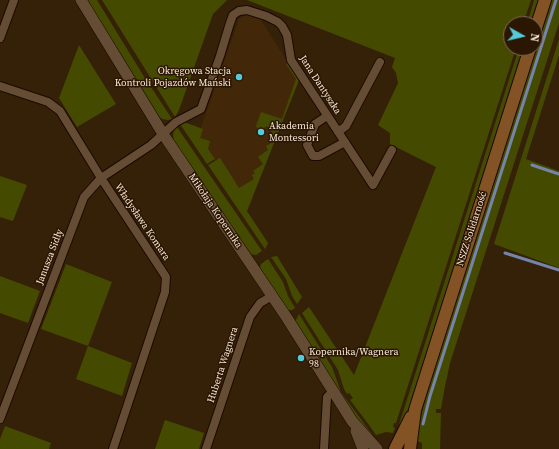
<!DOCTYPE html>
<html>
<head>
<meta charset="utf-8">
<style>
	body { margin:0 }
	#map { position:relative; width:559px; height:449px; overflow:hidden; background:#352008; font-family:"Source Serif 4",serif }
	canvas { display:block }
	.north { position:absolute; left:503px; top:16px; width:40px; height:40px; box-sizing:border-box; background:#2b1601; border:1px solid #7d6a58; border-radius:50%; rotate:98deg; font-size:11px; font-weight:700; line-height:16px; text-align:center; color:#f8e9db }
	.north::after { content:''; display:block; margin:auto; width:14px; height:18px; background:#53cbdb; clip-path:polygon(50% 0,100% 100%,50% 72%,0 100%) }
</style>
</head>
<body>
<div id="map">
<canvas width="559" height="449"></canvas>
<div class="north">N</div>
</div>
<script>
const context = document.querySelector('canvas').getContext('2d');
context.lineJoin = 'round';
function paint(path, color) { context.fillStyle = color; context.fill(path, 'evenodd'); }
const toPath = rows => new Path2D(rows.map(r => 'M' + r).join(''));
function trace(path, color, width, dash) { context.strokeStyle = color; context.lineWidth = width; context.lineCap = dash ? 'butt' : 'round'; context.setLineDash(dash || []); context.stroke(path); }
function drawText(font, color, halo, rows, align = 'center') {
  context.font = font + ' "Source Serif 4",serif'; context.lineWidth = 3; context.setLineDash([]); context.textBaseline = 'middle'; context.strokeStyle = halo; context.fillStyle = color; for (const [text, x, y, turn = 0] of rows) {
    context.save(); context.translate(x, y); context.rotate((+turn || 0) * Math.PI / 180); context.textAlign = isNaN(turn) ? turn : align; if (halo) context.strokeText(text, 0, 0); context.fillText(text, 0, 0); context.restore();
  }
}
const built = toPath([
	[248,14,259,17,299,80,247,211,198,136,239,19]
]);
const green = toPath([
	[87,0,97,0,143,75,172,119,168,120,162,119,158,116],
	[102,0,227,0,213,14,179,110,175,117],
	[247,0,531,0,523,24,511,24,511,48,516,48,396,423,394,423,393,427,395,428,393,433,386,432,376,435,369,425,350,400,353,398,349,393,347,394,344,389,338,370,302,313,309,307,354,375,436,167,390,144,390,133,378,125,398,83,396,73,392,67,395,58],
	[534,0,539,0,531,24,527,24],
	[551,0,559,0,559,23,450,363,445,386,441,409,436,409,436,413,441,413,440,449,422,449,422,443,415,440,428,388],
	[559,39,559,55,526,159,559,171,559,268,494,244],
	[79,45,116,104,77,127,59,98],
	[519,48,523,48,409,407,398,435,396,434],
	[289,62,291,67,299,80,247,211,268,243,265,249,208,165,220,158,239,188,254,179,252,175,255,173,253,171,263,164,258,157,268,150,266,146,273,142,275,137,267,126,259,131,256,126,261,112,282,119,296,79,286,64],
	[184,122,203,129,200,138,210,141,208,149,215,159,207,164,180,124],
	[177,127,262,251,256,255,251,254,174,141,173,135,174,130],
	[0,176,27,185,13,221,0,217],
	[277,256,302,297,297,304,292,296,286,279,271,257],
	[268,259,283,282,288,296,295,308,292,310,287,310,260,268,261,264],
	[66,264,112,282,88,346,132,363,122,396,76,379,88,346,41,329],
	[0,276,40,291,28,323,0,313],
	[299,314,332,367,341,392,374,437,372,439,352,412,295,322],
	[165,420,204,433,199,449,155,449],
	[5,426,51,443,49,449,0,449,0,439]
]);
const stream = toPath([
	[532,165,559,174],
	[505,253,559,270],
	[423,424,430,396,556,0]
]);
const minor = toPath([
	[0,38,14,0],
	[0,86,48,102,60,111,101,178,166,277,165,292,113,449],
	[327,116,315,124,307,145,313,156,319,156,345,142],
	[338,132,346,126,380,62],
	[0,419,84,197,101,178,151,145,176,122,201,109,220,56,230,23,233,15,239,11,247,10,266,16,278,22,282,26,287,35,291,60,373,185,392,150],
	[206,449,250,317,260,303,272,296],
	[324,449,327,397,333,391]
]);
const tertiary = toPath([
	[81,0,163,134,287,318,352,421,377,449],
	[356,431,363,449]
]);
const secondary = toPath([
	[535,31,545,0],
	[395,449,411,417],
	[410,449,415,410,530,48]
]);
const markers = [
	[239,77,4,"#53cbdb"],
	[261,132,4,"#53cbdb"],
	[301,358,4,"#53cbdb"]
];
const poiNames = [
	["Okręgowa Stacja",231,71,"right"],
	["Kontroli Pojazdów Mański",231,83,"right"],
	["Akademia",269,126],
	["Montessori",269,138],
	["Kopernika/Wagnera",309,352],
	["98",309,364]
];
const streetNames = [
	["Jana Dantyszka",320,85,57],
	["Mikołaja Kopernika",215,211,56],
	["Władysława Komara",142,222,56],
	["NSZZ Solidarność",472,229,-72],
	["Janusza Sidły",50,257,-69],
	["Huberta Wagnera",223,365,-72]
];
paint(built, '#422809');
paint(green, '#444b00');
trace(stream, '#7584ab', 3);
trace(minor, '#1c0900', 10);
trace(tertiary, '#1c0900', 12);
trace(secondary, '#1c0900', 14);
trace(minor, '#654c35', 8);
trace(tertiary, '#654c35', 11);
trace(secondary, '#835325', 12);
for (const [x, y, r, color] of markers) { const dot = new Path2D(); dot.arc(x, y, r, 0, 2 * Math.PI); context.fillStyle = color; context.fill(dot); trace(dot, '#2b1601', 1.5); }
drawText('10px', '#f8e9db', '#2b1601', poiNames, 'left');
drawText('10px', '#f8e9db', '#2b1601', streetNames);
</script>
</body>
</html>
